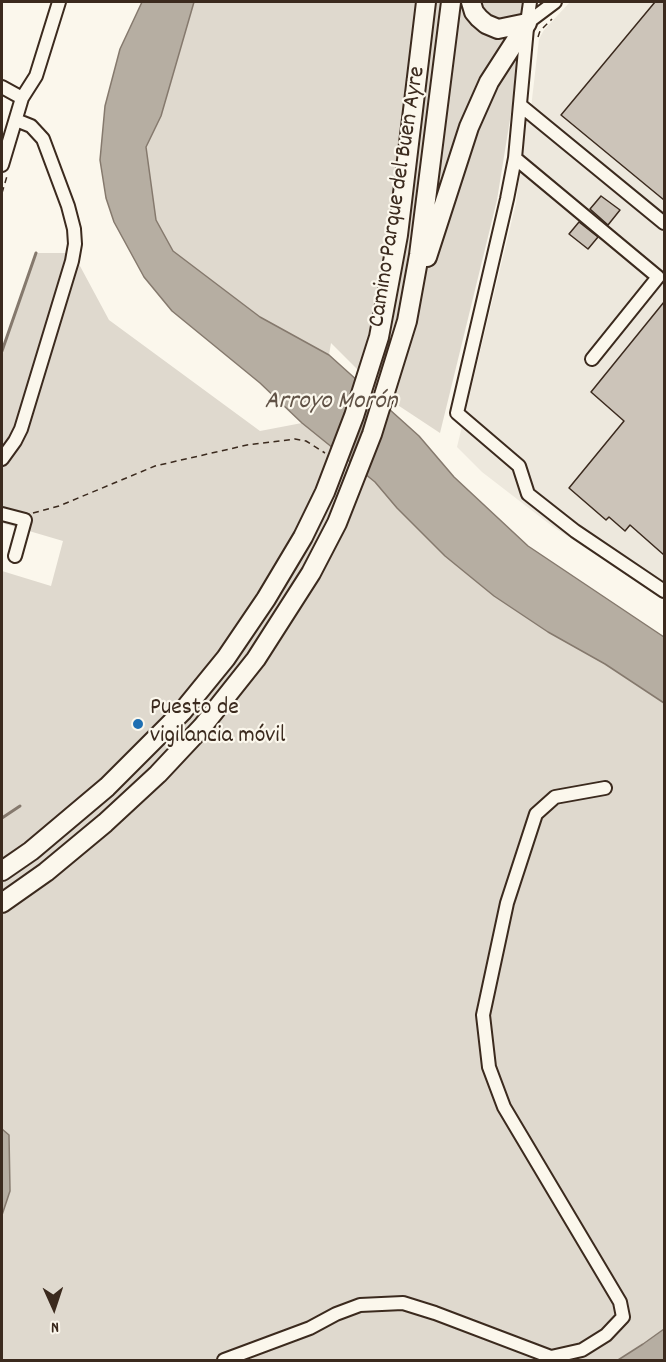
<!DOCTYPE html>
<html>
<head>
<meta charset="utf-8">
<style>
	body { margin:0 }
	#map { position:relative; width:666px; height:1362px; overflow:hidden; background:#fbf7ec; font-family:Dekko,sans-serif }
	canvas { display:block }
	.frame { position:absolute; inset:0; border:3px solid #3b2a1e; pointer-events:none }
	.north { position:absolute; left:24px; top:1278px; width:60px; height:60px; -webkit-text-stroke:4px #fbf7ec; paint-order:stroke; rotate:177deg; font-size:16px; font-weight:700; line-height:24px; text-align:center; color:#3b2a1e }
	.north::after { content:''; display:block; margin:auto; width:21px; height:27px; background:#3b2a1e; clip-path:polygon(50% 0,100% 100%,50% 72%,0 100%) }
</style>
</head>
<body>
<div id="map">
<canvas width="666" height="1362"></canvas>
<div class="frame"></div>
<div class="north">N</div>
</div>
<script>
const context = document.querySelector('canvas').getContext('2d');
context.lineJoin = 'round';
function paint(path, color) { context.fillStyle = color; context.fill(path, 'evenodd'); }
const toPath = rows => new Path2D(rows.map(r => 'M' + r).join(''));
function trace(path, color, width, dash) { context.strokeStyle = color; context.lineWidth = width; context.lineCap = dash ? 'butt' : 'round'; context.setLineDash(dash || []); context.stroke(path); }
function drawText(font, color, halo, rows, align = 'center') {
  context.font = font + ' Dekko,sans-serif'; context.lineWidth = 4.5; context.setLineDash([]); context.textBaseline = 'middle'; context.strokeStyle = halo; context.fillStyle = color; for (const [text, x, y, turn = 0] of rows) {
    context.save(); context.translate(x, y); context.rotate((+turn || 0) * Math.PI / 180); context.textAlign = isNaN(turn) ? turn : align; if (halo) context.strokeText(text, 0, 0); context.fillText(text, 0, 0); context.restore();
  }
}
const built = toPath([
	[570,2,664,2,664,600,552,526,482,472,457,447,516,203,527,111,531,108,539,39,544,30]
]);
const green = toPath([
	[194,2,522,2,512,107,497,200,440,433,384,396,331,343,329,355,260,317,173,251,156,220,146,147,161,116],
	[36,253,73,253,109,320,260,431,302,423,375,482,397,508,445,556,494,596,548,632,605,664,664,703,664,1329,618,1360,2,1360,2,1215,10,1191,9,1135,2,1129,2,571,51,586,63,541,2,523,2,351]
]);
const water = toPath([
	[142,2,194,2,161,116,146,147,156,220,173,251,260,317,329,355,419,436,454,477,528,546,664,637,664,703,605,664,548,632,494,596,445,556,397,508,375,482,302,423,260,383,172,311,144,277,114,222,106,198,100,160,105,106,120,49,142,2],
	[2,1129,9,1135,10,1191,2,1215,2,1129],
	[664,1329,664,1360,618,1360,643,1344,664,1329]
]);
const stream = toPath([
	[2,351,36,253],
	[2,818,20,806]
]);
const building = toPath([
	[655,2,664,2,664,200,561,115,655,2],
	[601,196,620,210,608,225,590,209,601,196],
	[579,222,598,237,588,249,569,234,579,222],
	[664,302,664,555,630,525,625,531,609,517,606,520,569,488,624,421,591,392,664,302]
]);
const path = toPath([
	[538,37,540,31,552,19],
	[2,193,7,176],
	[33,513,59,506,155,466,247,445,295,439,306,441,325,453]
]);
const minor = toPath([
	[530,2,527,23,555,2],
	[527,28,515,158,507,199,457,413,519,466,528,494,575,531,664,591],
	[2,87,22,98],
	[520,105,664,223],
	[515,158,658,277,592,359],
	[2,165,22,98,36,76,59,2],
	[2,459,15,441,21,429,72,261,75,244,74,229,68,206,43,139,31,126,16,120],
	[2,514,25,520,15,556],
	[224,1360,310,1328,336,1314,360,1305,403,1303,435,1313,551,1357,582,1350,606,1335,623,1317,620,1302,504,1107,489,1067,483,1015,507,903,536,814,555,797,605,788]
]);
const highway = toPath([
	[471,2,474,12,479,18,486,24,498,29,527,23],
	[427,257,469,127,489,82,527,23],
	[2,871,31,851,107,787,182,712,226,658,266,599,303,537,325,492,354,416,379,337,398,235,426,2],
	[2,903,46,872,105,823,158,774,202,727,256,659,311,573,337,523,372,434,407,321,419,255,451,2]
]);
const markers = [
	[138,724,6,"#1f6fb2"]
];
const streetNames = [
	["Camino Parque del Buen Ayre",399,197,-81]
];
const poiNames = [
	["Puesto de",150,710],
	["vigilancia móvil",150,738]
];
const waterNames = [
	["Arroyo Morón",331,403]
];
paint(built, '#ede8dd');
paint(green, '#dfd9ce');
paint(water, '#b6aea2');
trace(water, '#85796d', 1.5);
trace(stream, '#85796d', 3);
paint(building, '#ccc4b9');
trace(building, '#3b2a1e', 1.5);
trace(minor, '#3b2a1e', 16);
trace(highway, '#3b2a1e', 22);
trace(path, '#3b2a1e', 1.5, [6, 4.5]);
trace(minor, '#fbf7ec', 12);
trace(highway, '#fbf7ec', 18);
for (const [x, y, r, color] of markers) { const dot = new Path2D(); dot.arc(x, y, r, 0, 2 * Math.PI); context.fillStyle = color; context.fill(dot); trace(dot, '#fbf7ec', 2); }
drawText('24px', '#3b2a1e', '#fbf7ec', streetNames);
drawText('24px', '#3b2a1e', '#fbf7ec', poiNames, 'left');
drawText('italic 26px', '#605246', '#fbf7ec', waterNames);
</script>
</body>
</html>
